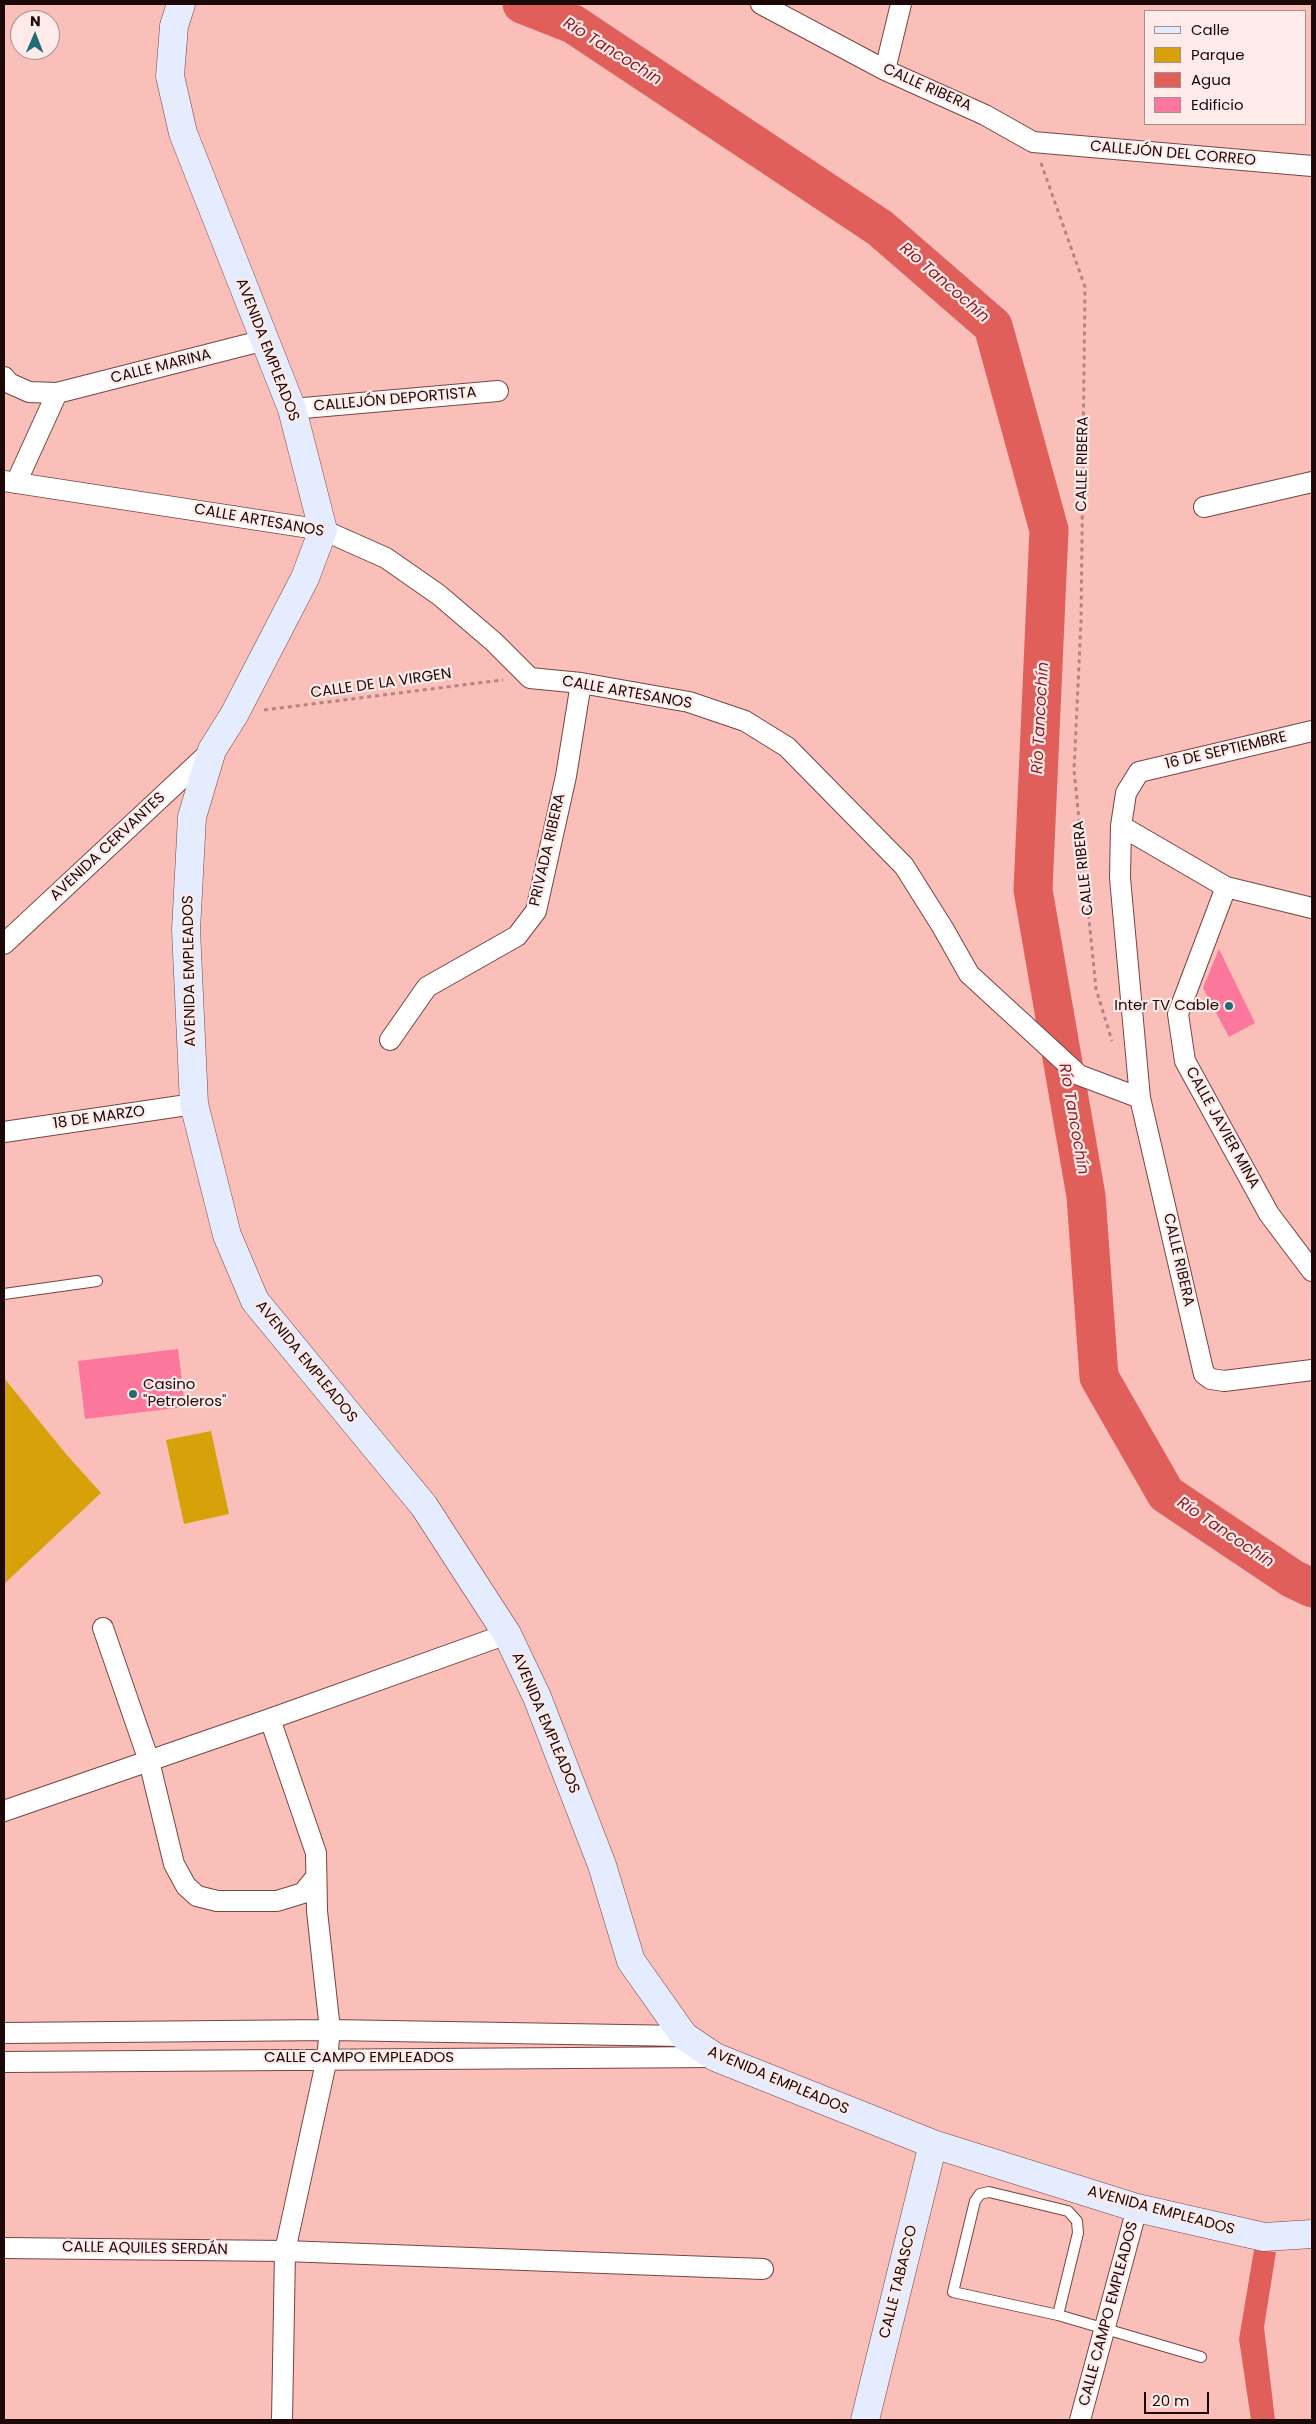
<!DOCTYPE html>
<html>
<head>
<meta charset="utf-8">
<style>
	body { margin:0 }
	#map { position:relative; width:1316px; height:2424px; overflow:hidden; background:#fabfb9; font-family:Poppins,sans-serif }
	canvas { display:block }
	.frame { position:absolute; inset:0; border:5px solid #1b0807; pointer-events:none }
	.legend { position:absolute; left:1144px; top:10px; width:162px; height:115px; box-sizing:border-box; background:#feebe9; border:1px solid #a3908f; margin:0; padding:6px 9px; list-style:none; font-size:15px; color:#1b0807 }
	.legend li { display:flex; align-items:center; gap:10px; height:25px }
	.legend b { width:25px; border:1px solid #a3908f }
	.north { position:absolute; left:10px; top:10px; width:50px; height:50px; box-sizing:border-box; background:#feebe9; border:1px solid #a3908f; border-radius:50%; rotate:1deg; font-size:14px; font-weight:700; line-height:20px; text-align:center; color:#1b0807 }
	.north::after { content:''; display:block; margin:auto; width:18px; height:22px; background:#226d74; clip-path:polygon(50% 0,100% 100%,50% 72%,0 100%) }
	.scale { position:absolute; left:1144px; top:2392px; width:65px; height:22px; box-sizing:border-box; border:2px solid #1b0807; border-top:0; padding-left:6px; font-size:15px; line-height:18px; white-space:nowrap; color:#1b0807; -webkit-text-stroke:4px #feebe9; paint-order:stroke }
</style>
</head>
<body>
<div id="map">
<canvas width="1316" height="2424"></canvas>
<div class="frame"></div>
<ul class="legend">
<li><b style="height:6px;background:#e4ecfd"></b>Calle</li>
<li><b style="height:14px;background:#d6a109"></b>Parque</li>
<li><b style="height:14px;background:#e05f5b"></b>Agua</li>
<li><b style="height:14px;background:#fb789c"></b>Edificio</li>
</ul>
<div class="north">N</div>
<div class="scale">20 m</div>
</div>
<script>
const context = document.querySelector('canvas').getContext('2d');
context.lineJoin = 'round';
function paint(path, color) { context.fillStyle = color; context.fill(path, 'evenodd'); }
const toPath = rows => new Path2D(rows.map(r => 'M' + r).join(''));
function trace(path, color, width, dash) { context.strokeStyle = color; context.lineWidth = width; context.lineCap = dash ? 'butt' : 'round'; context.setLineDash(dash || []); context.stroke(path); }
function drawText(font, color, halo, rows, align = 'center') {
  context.font = font + ' Poppins,sans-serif'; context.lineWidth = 4.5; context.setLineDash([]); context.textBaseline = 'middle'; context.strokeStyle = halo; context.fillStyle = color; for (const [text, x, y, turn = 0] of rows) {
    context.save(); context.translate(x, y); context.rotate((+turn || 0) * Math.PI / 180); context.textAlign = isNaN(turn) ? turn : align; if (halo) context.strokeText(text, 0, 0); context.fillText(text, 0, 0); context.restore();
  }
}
const green = toPath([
	[4,1378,66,1454,101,1493,4,1584],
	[211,1431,229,1514,184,1524,166,1440]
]);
const water = toPath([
	[1254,2250,1276,2252,1264,2327,1275,2420,1251,2420,1239,2339]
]);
const river = toPath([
	[522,4,573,24,880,228,993,326,1049,530,1033,890,1086,1196,1099,1377,1166,1494,1293,1579,1312,1588]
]);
const building = toPath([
	[1219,949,1255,1023,1229,1037,1203,988],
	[178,1349,185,1407,85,1419,78,1361]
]);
const path = toPath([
	[1041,163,1085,287,1081,622,1074,770,1096,989,1112,1041],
	[264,710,503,680]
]);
const lane = toPath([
	[4,1294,97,1281],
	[1058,2315,1078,2233,1077,2221,1068,2211,989,2192,980,2194,975,2201,953,2292,1058,2315,1201,2357]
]);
const street = toPath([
	[761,4,885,70,985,115,1033,142,1312,166],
	[885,70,901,4],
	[4,377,9,383,29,392,57,393,265,340],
	[292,409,498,391],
	[4,481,323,530,386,558,439,595,494,642,530,678,581,683,689,702,745,721,787,747,904,866,943,928,969,974,1079,1075,1140,1098],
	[16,483,57,393],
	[1204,507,1312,482],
	[1312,731,1139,772,1126,793,1121,826,1120,878,1140,1098,1204,1374,1211,1379,1224,1381,1312,1370],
	[1121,826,1226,887,1312,908],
	[1226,887,1178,1014,1185,1061,1269,1214,1312,1271],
	[4,944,212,750],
	[390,1040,427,987,517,936,536,911,566,776,581,683],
	[4,1132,194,1104],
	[103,1628,149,1761,174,1864,186,1886,197,1896,217,1901,277,1901,303,1893,316,1877],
	[270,1719,316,1853,317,1911,330,2030,327,2058,285,2251,282,2420],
	[4,1811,270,1719,507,1634],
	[4,2033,330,2030,684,2036],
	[4,2062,715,2057],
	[4,2248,285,2251,763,2269],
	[1080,2420,1137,2208]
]);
const secondary = toPath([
	[181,4,174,26,170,76,183,133,292,409,323,530,305,578,234,715,212,750,192,817,186,930,194,1104,227,1235,255,1301,424,1506,507,1634,537,1697,602,1865,631,1961,684,2036,715,2057,933,2144,1137,2208,1264,2237,1312,2234],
	[865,2420,933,2144]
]);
const markers = [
	[1229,1006,5,"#226d74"],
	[133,1394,5,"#226d74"]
];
const streetNames = [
	["CALLE RIBERA",927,88,24],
	["CALLEJÓN DEL CORREO",1173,154,5],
	["AVENIDA EMPLEADOS",267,350,69],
	["CALLE MARINA",161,367,-14],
	["CALLEJÓN DEPORTISTA",395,400,-5],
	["CALLE RIBERA",1083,464,-89],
	["CALLE ARTESANOS",259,521,10],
	["CALLE DE LA VIRGEN",381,684,-8],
	["CALLE ARTESANOS",627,693,10],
	["16 DE SEPTIEMBRE",1226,751,-13],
	["AVENIDA CERVANTES",108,847,-43],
	["PRIVADA RIBERA",548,850,-77],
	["CALLE RIBERA",1084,868,-96],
	["AVENIDA EMPLEADOS",190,971,-91],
	["18 DE MARZO",99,1118,-8],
	["CALLE JAVIER MINA",1222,1128,61],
	["CALLE RIBERA",1178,1260,77],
	["AVENIDA EMPLEADOS",306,1362,51],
	["AVENIDA EMPLEADOS",545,1723,67],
	["CALLE CAMPO EMPLEADOS",359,2058],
	["AVENIDA EMPLEADOS",778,2081,23],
	["AVENIDA EMPLEADOS",1161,2211,15],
	["CALLE AQUILES SERDÁN",145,2249,1],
	["CALLE TABASCO",899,2282,-76],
	["CALLE CAMPO EMPLEADOS",1109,2314,-75]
];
const poiNames = [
	["Inter TV Cable",1219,1006],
	["Casino",143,1385,"left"],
	["\"Petroleros\"",143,1402,"left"]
];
const waterNames = [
	["Río Tancochín",612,52,32],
	["Río Tancochín",944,283,41],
	["Río Tancochín",1041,718,-87],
	["Río Tancochín",1073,1119,80],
	["Río Tancochín",1225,1533,34]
];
paint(green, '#d6a109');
paint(water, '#e05f5b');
trace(river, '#e05f5b', 39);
paint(building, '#fb789c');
trace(lane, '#774542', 12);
trace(street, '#774542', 22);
trace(secondary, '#774542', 29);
trace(path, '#b38580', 3, [4, 4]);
trace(lane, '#fff', 10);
trace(street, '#fff', 20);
trace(secondary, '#e4ecfd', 28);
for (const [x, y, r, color] of markers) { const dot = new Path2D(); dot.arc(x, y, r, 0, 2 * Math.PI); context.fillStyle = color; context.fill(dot); trace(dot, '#feebe9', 2); }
drawText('15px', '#1b0807', '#feebe9', streetNames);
drawText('15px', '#1b0807', '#feebe9', poiNames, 'right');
drawText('italic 16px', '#921b20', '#feebe9', waterNames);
</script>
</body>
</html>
